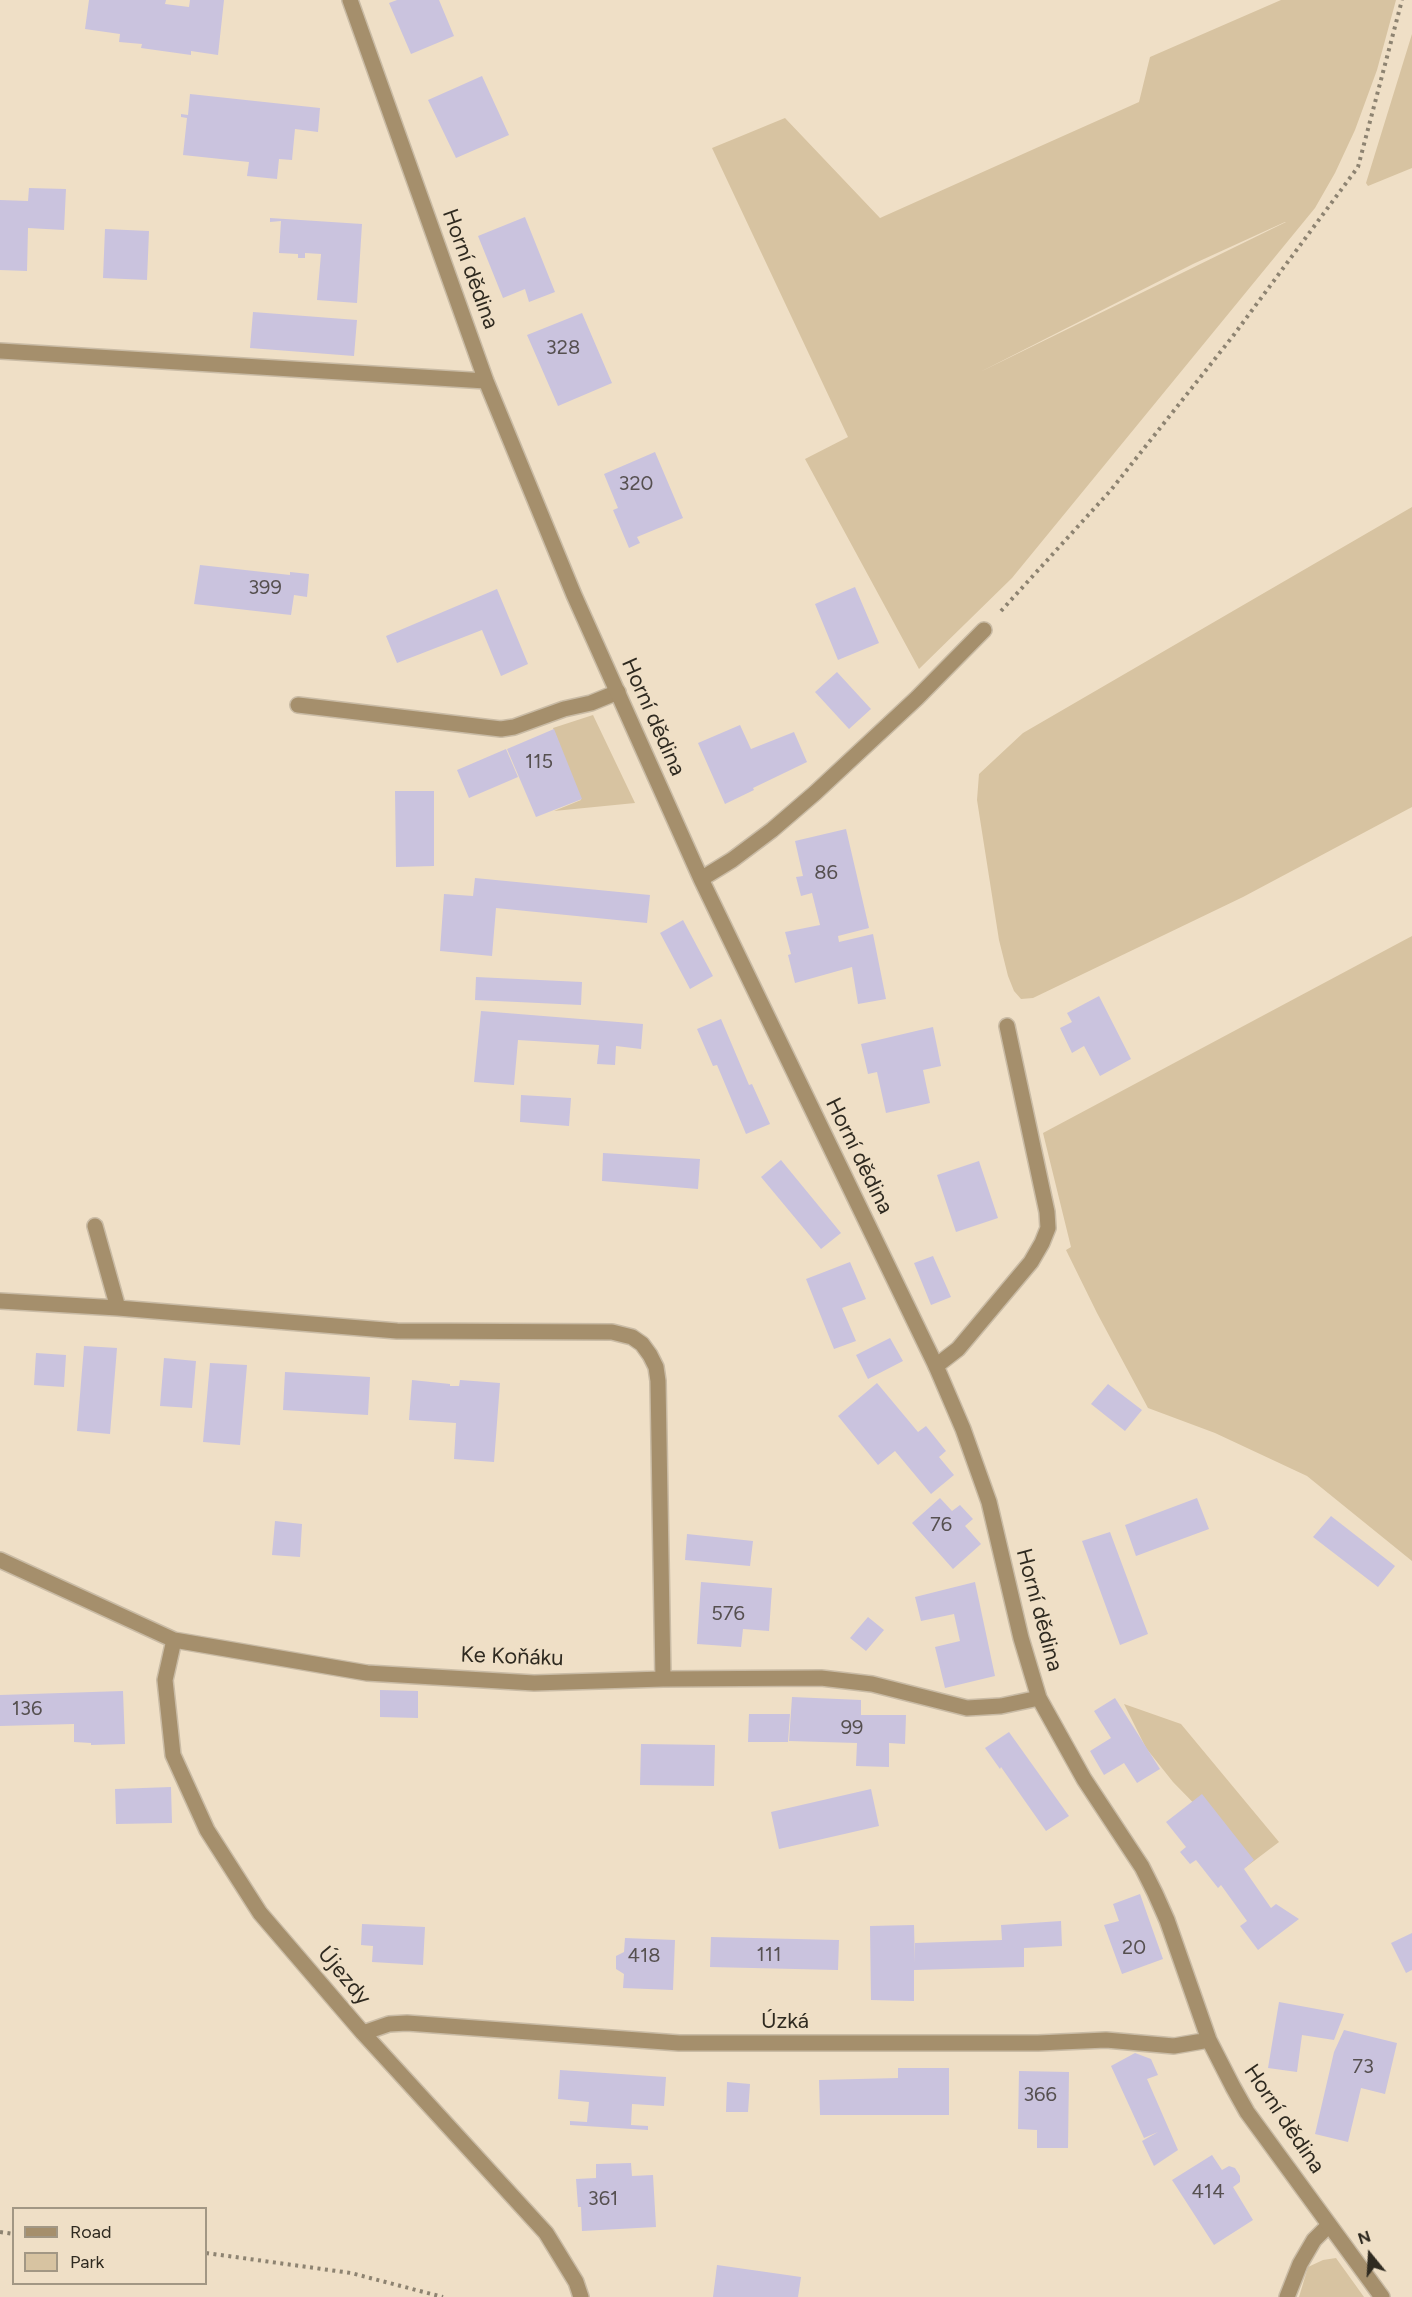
<!DOCTYPE html>
<html>
<head>
<meta charset="utf-8">
<style>
	body { margin:0 }
	#map { position:relative; width:1412px; height:2297px; overflow:hidden; background:#efdfc6; font-family:Figtree,sans-serif }
	canvas { display:block }
	.legend { position:absolute; left:12px; top:2207px; width:195px; height:78px; box-sizing:border-box; background:#efdfc6; border:2px solid #a29784; margin:0; padding:8px 10px; list-style:none; font-size:18px; color:#2f2a20 }
	.legend li { display:flex; align-items:center; gap:12px; height:30px }
	.legend b { width:30px; border:2px solid #a29784 }
	.north { position:absolute; left:1340px; top:2225px; width:60px; height:60px; -webkit-text-stroke:4px #efdfc6; paint-order:stroke; rotate:342deg; font-size:16px; font-weight:700; line-height:24px; text-align:center; color:#2f2a20 }
	.north::after { content:''; display:block; margin:auto; width:21px; height:27px; background:#2f2a20; clip-path:polygon(50% 0,100% 100%,50% 72%,0 100%) }
</style>
</head>
<body>
<div id="map">
<canvas width="1412" height="2297"></canvas>
<ul class="legend">
<li><b style="height:8px;background:#a58f6c"></b>Road</li>
<li><b style="height:16px;background:#d7c3a1"></b>Park</li>
</ul>
<div class="north">N</div>
</div>
<script>
const context = document.querySelector('canvas').getContext('2d');
context.lineJoin = 'round';
function paint(path, color) { context.fillStyle = color; context.fill(path, 'evenodd'); }
const toPath = rows => new Path2D(rows.map(r => 'M' + r).join(''));
function trace(path, color, width, dash) { context.strokeStyle = color; context.lineWidth = width; context.lineCap = dash ? 'butt' : 'round'; context.setLineDash(dash || []); context.stroke(path); }
function drawText(font, color, halo, rows, align = 'center') {
  context.font = font + ' Figtree,sans-serif'; context.lineWidth = 6; context.setLineDash([]); context.textBaseline = 'middle'; context.strokeStyle = halo; context.fillStyle = color; for (const [text, x, y, turn = 0] of rows) {
    context.save(); context.translate(x, y); context.rotate((+turn || 0) * Math.PI / 180); context.textAlign = isNaN(turn) ? turn : align; if (halo) context.strokeText(text, 0, 0); context.fillText(text, 0, 0); context.restore();
  }
}
const green = toPath([
	[1281,0,1396,0,1377,70,1355,130,1335,173,1315,208,1012,578,919,669,805,459,848,437,712,148,785,118,880,218,1139,102,1150,57],
	[1285,222,1286,222,980,372,1193,264],
	[1412,34,1412,168,1368,186,1366,183],
	[1412,507,1412,807,1243,897,1033,998,1021,999,1014,991,1008,976,999,940,977,800,979,774,1023,733],
	[593,715,635,803,554,811,581,800,553,728],
	[1412,936,1412,1561,1307,1476,1215,1433,1148,1408,1097,1313,1066,1250,1071,1247,1043,1133],
	[1124,1704,1181,1724,1279,1842,1246,1867,1216,1826,1173,1782,1146,1748],
	[1336,2258,1364,2297,1299,2297,1308,2267,1323,2260]
]);
const building = toPath([
	[89,0,166,0,165,4,189,7,190,0,224,0,218,55,191,51,191,55,141,48,142,44,119,42,120,34,85,29],
	[397,0,439,0,454,36,411,54,389,3],
	[482,76,509,135,456,158,428,100],
	[190,94,320,108,318,132,295,129,292,160,279,159,277,179,247,176,249,162,183,155,187,118,181,117,181,114,188,115],
	[29,188,66,189,64,230,28,228,27,271,0,270,0,200,28,201],
	[525,217,555,292,529,302,525,289,503,298,478,236],
	[270,218,362,224,357,303,317,300,321,254,305,253,305,258,298,258,298,254,279,253,281,221,270,222],
	[105,229,149,231,147,280,103,278],
	[253,312,357,320,354,356,250,348],
	[582,313,612,383,558,406,527,335],
	[655,452,683,518,637,537,640,543,629,548,613,510,618,508,604,474],
	[200,565,290,575,290,572,309,574,307,597,294,595,291,615,194,604],
	[855,587,879,643,838,660,815,604],
	[497,589,528,664,501,676,482,630,397,663,386,636],
	[837,672,871,709,849,729,815,692],
	[740,725,751,749,794,732,807,762,753,788,754,790,725,804,698,743],
	[554,729,582,799,536,817,507,749],
	[506,749,518,777,469,798,457,770],
	[395,791,434,791,434,866,396,867],
	[846,829,869,928,838,936,839,942,873,934,886,999,858,1004,852,967,795,983,788,955,791,954,785,932,820,925,812,893,801,896,796,877,803,876,795,841],
	[475,878,650,895,647,923,496,908,492,956,440,951,444,894,473,896],
	[683,920,713,976,690,989,660,933],
	[476,977,582,982,581,1005,475,1000],
	[1099,996,1131,1059,1100,1076,1084,1046,1072,1053,1060,1028,1072,1022,1067,1013],
	[481,1011,643,1024,641,1049,616,1046,615,1065,597,1064,599,1045,518,1040,514,1085,474,1082],
	[721,1019,749,1085,752,1084,770,1124,746,1134,717,1065,713,1066,697,1029],
	[933,1027,941,1066,923,1070,930,1103,886,1113,877,1072,868,1074,861,1044],
	[521,1095,571,1098,569,1126,520,1122],
	[603,1153,700,1159,698,1189,602,1181],
	[781,1160,841,1233,821,1249,761,1177],
	[979,1161,998,1218,956,1232,937,1175],
	[933,1256,951,1297,931,1305,914,1263],
	[850,1262,866,1299,842,1308,856,1341,834,1349,806,1279],
	[890,1338,903,1361,868,1379,856,1355],
	[84,1346,117,1348,110,1434,77,1431],
	[36,1353,66,1355,64,1387,34,1385],
	[164,1358,196,1361,192,1408,160,1406],
	[210,1363,247,1365,240,1445,203,1442],
	[285,1372,370,1377,368,1415,283,1410],
	[412,1380,450,1384,450,1386,459,1386,460,1380,500,1383,494,1462,454,1459,456,1423,409,1420],
	[877,1383,918,1432,926,1426,946,1451,939,1457,954,1475,931,1494,895,1451,878,1465,838,1416],
	[1108,1384,1142,1410,1125,1431,1091,1404],
	[940,1498,952,1511,960,1505,973,1519,965,1526,981,1544,953,1569,912,1523],
	[1197,1498,1209,1529,1136,1556,1125,1525],
	[1331,1516,1395,1566,1378,1587,1313,1537],
	[275,1521,302,1524,300,1557,272,1555],
	[1110,1532,1148,1634,1120,1645,1082,1541],
	[687,1534,753,1541,750,1566,685,1560],
	[701,1582,772,1588,769,1631,743,1629,741,1647,697,1644],
	[975,1582,995,1676,945,1688,935,1647,960,1641,954,1614,921,1621,915,1597],
	[868,1617,884,1630,866,1651,850,1638],
	[380,1690,418,1691,418,1718,380,1717],
	[123,1691,125,1744,91,1745,91,1743,74,1742,74,1724,0,1726,0,1695],
	[792,1697,861,1700,861,1715,906,1715,905,1744,889,1743,889,1767,856,1766,857,1743,789,1741],
	[1115,1698,1160,1769,1137,1783,1124,1763,1104,1775,1090,1751,1111,1738,1094,1711],
	[749,1714,790,1714,788,1742,748,1742],
	[1009,1732,1069,1816,1046,1831,1001,1767,1000,1769,985,1748],
	[641,1744,715,1745,714,1786,640,1785],
	[171,1787,172,1823,116,1824,115,1789],
	[871,1789,879,1826,779,1849,771,1812],
	[1202,1794,1254,1860,1244,1869,1271,1908,1276,1904,1299,1919,1258,1950,1240,1926,1247,1921,1221,1885,1218,1888,1196,1860,1190,1864,1180,1852,1186,1847,1166,1822],
	[1140,1894,1163,1959,1122,1974,1104,1925,1119,1921,1113,1904],
	[1061,1921,1062,1946,1024,1948,1024,1967,914,1970,914,2001,871,2000,870,1926,914,1925,915,1963,915,1943,1002,1940,1001,1925],
	[362,1924,425,1927,423,1965,372,1962,373,1946,361,1945],
	[1412,1933,1412,1970,1406,1973,1391,1943],
	[711,1937,839,1940,838,1970,710,1967],
	[625,1938,675,1940,673,1990,623,1988,624,1974,616,1969,616,1956,624,1952],
	[1279,2002,1344,2014,1334,2040,1302,2035,1297,2072,1268,2068],
	[1344,2030,1397,2043,1385,2094,1361,2088,1348,2142,1315,2134,1334,2052],
	[1135,2053,1151,2059,1158,2075,1147,2079,1178,2150,1154,2166,1142,2141,1158,2132,1144,2138,1111,2066],
	[898,2068,949,2068,949,2115,820,2115,819,2080,898,2078],
	[560,2070,666,2077,664,2106,632,2104,631,2125,648,2126,648,2130,570,2125,570,2121,587,2122,589,2102,558,2099],
	[1019,2071,1069,2072,1068,2148,1037,2148,1037,2130,1018,2129],
	[727,2082,750,2084,748,2112,726,2112],
	[1212,2155,1222,2170,1229,2166,1235,2168,1240,2176,1240,2182,1233,2187,1253,2220,1214,2245,1172,2180],
	[631,2163,632,2176,653,2175,656,2227,582,2231,581,2207,578,2207,576,2179,596,2178,596,2164],
	[717,2265,801,2277,798,2297,713,2297]
]);
const path = toPath([
	[1001,611,1111,490,1233,336,1358,167,1402,0],
	[0,2232,14,2234],
	[206,2253,351,2273,443,2297]
]);
const service = toPath([
	[298,705,501,729,514,727,564,709,591,703,618,692],
	[936,1366,958,1349,1031,1262,1042,1243,1048,1228,1047,1212,1007,1026],
	[1287,2297,1300,2264,1314,2240,1329,2225]
]);
const minor = toPath([
	[350,0,486,381,574,595,701,879,936,1366,963,1429,989,1502,1021,1638,1039,1698,1084,1779,1142,1867,1155,1893,1167,1920,1209,2040,1233,2087,1247,2112,1382,2297],
	[0,351,486,381],
	[701,879,732,860,772,830,815,793,917,698,984,630],
	[95,1226,118,1308],
	[0,1301,118,1308,397,1331,612,1332,632,1337,642,1344,650,1355,656,1367,658,1381,663,1679],
	[0,1560,174,1640,367,1673,534,1683,663,1679,821,1678,872,1684,967,1708,1001,1706,1039,1698],
	[174,1640,165,1680,173,1755,207,1830,260,1913,363,2033,546,2233,576,2282,581,2297],
	[363,2033,389,2024,407,2023,679,2043,1038,2043,1106,2040,1174,2046,1209,2040]
]);
const numberNames = [
	["328",563,348],
	["320",636,484],
	["399",265,588],
	["115",539,762],
	["86",826,873],
	["76",941,1525],
	["576",728,1614],
	["136",27,1709],
	["99",852,1728],
	["20",1134,1948],
	["111",769,1955],
	["418",644,1956],
	["73",1363,2067],
	["366",1040,2095],
	["414",1208,2192],
	["361",603,2199]
];
const streetNames = [
	["Horní dědina",470,269,70],
	["Horní dědina",653,717,66],
	["Horní dědina",859,1156,64],
	["Horní dědina",1039,1610,75],
	["Ke Koňáku",512,1657,2],
	["Újezdy",344,1976,50],
	["Úzká",785,2022],
	["Horní dědina",1284,2119,56]
];
paint(green, '#d7c3a1');
paint(building, '#cac3de');
trace(service, '#c9bba5', 18);
trace(minor, '#c9bba5', 18);
trace(path, '#8d8371', 4, [3, 4.5]);
trace(service, '#a58f6c', 15);
trace(minor, '#a58f6c', 15);
drawText('20px', '#565050', null, numberNames);
drawText('22px', '#2f2a20', '#efdfc6', streetNames);
</script>
</body>
</html>
